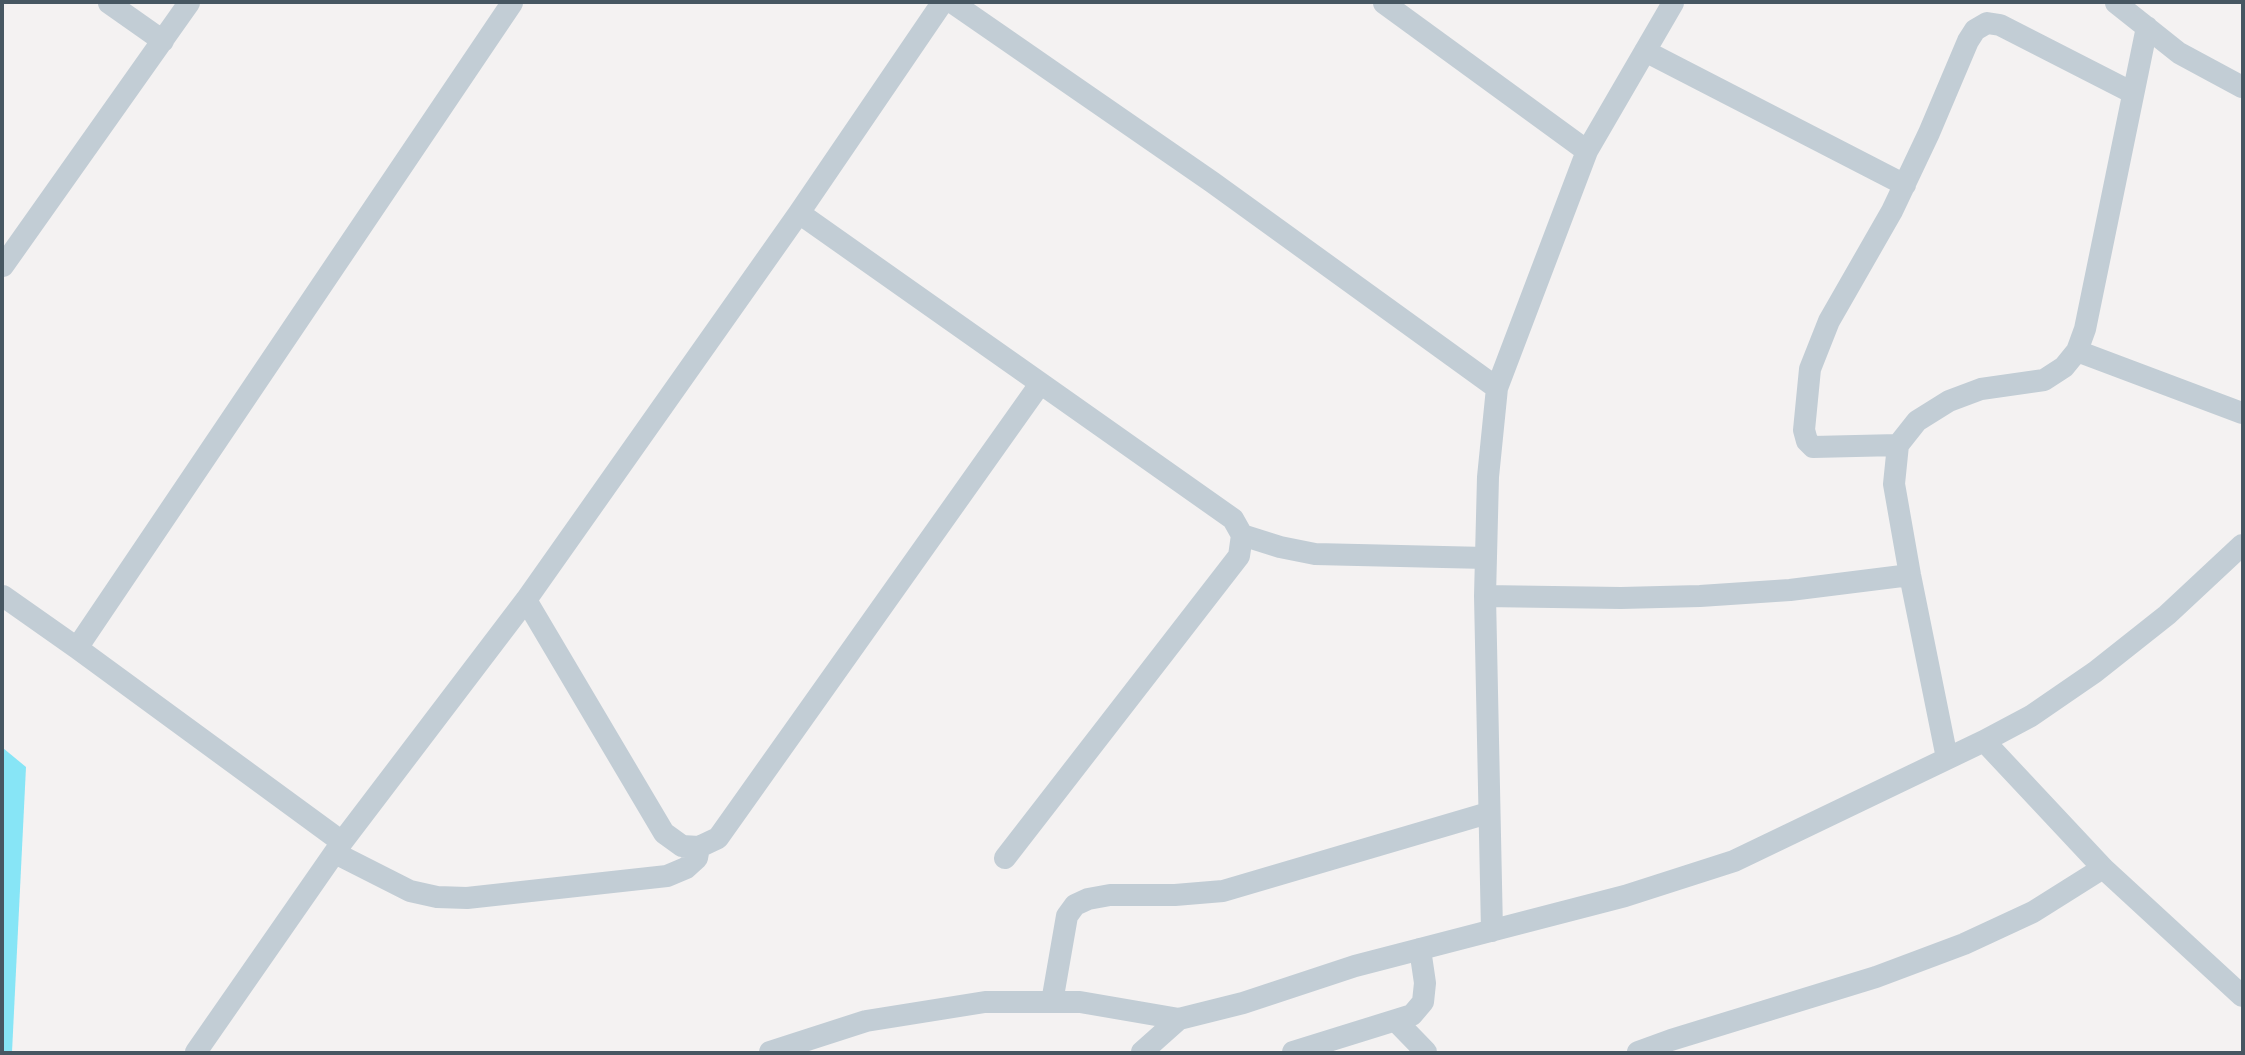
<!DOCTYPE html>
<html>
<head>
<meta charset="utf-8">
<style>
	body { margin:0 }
	#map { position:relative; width:2245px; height:1055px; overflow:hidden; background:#f4f2f2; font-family:"Archivo Narrow",sans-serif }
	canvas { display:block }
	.frame { position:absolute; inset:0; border:4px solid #475762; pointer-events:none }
</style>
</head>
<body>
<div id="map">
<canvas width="2245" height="1055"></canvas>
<div class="frame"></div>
</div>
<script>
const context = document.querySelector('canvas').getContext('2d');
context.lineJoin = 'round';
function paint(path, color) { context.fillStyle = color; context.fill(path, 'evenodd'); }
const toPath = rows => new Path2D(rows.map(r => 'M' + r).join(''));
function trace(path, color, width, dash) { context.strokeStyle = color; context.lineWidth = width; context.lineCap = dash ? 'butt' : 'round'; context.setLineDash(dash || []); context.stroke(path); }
const water = toPath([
	[3,748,26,767,12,1052,3,1052]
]);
const street = toPath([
	[109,3,163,41],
	[953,3,1212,182,1497,388],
	[1384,3,1587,151],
	[2116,3,2179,53,2242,87],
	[1645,51,1905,185],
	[799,213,1233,519,1242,535,1239,556,1005,858],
	[3,266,189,3],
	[2077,351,2242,413],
	[1898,445,1813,447,1807,441,1804,430,1810,369,1829,321,1892,211,1929,133,1968,41,1975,30,1987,23,2000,25,2133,93],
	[1242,535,1280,547,1315,554,1486,558],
	[3,596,77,648,342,842],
	[1485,596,1621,598,1700,596,1790,590,1910,575],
	[526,600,664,833,682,846,699,847,718,838,1040,384],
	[77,648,512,3],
	[1984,741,2103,868,2242,996],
	[1947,758,1910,575,1894,484,1898,445,1917,421,1949,401,1981,389,2044,380,2064,367,2077,351,2085,329,2147,27],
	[335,853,410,891,437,897,467,898,667,876,686,868,697,858,699,847],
	[1492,931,1485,596,1488,477,1497,388,1587,151,1673,3],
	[1052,1002,1067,916,1075,905,1088,899,1110,895,1175,895,1223,891,1488,813],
	[1396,1021,1426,1052],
	[196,1052,342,842,526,600,799,213,942,3],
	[770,1052,866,1021,985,1002,1080,1002,1179,1019,1243,1003,1355,966,1625,896,1734,861,1984,741,2031,716,2095,672,2167,615,2242,545],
	[1142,1052,1179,1019],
	[1293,1052,1412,1015,1423,1002,1425,983,1420,949],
	[1638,1052,1671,1040,1876,977,1964,944,2033,912,2103,868]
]);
paint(water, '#87e5f6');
trace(street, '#c2cdd5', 22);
</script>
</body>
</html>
